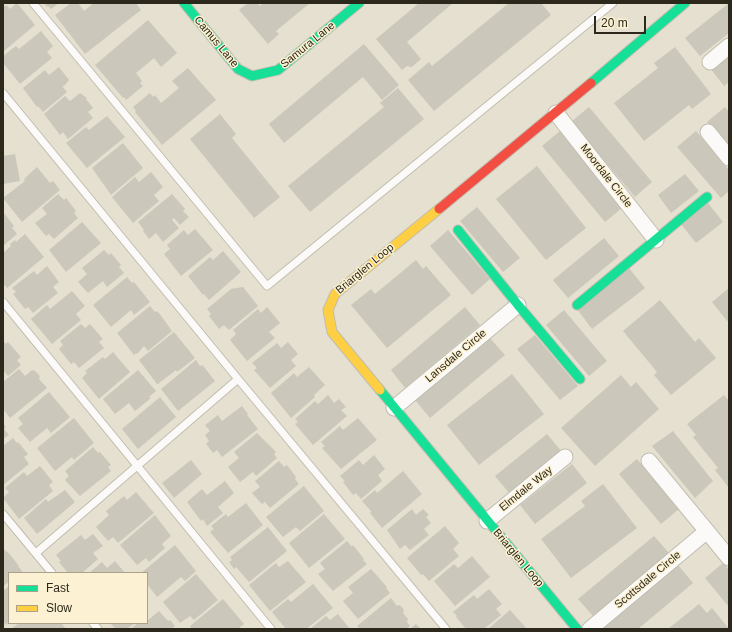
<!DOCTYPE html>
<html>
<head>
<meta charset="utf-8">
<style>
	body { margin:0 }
	#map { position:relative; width:732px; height:632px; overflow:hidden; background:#e5e0cf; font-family:Helvetica,sans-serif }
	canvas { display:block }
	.frame { position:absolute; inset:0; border:4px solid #2c281c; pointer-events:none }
	.legend { position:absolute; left:8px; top:572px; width:140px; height:52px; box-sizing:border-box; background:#fcf1d2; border:1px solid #a9a189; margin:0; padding:5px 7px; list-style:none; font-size:12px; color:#2c281c }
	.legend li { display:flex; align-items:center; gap:8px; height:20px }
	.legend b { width:20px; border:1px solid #a9a189 }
	.scale { position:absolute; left:594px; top:16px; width:52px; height:18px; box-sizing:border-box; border:2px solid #2c281c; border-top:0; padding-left:5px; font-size:12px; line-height:14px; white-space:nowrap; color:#2c281c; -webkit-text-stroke:3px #fcf1d2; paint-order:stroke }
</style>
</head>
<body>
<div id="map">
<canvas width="732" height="632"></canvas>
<div class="frame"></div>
<ul class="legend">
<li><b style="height:5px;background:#16e098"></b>Fast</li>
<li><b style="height:5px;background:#ffcf43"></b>Slow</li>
</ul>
<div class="scale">20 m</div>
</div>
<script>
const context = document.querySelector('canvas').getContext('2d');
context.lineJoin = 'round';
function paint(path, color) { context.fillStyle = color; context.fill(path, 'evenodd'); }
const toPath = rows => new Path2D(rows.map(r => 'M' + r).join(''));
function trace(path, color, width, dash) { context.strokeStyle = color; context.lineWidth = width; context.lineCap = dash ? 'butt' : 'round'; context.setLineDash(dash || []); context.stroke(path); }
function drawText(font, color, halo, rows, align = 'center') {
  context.font = font + ' Helvetica,sans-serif'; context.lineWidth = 3; context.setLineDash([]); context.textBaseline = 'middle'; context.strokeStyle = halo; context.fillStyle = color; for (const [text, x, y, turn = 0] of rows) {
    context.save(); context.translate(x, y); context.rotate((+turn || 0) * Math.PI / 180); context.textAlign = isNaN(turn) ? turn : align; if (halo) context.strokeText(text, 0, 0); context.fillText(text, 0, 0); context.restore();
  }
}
const building = toPath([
	[17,3,35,25,3,52,3,7,6,5,10,9],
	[44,3,59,3,51,9,48,6,47,7],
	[71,3,76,4,78,3,84,11,94,3,136,3,141,10,85,54,55,15],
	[248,3,257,3,260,6,263,3,310,3,276,31,279,34,268,44,239,10],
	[419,3,453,3,407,42,421,59,412,67,407,66,402,70,376,39],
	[509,3,541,3,551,15,434,111,408,80,429,62,432,66],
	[729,3,729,33,700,56,685,38],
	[148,20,177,53,161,67,154,58,136,73,142,81,140,83,143,86,126,100,124,97,123,98,95,65],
	[41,31,53,46,47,52,52,58,20,84,3,63,3,56,16,46,19,49],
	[364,44,399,85,382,100,363,77,284,143,269,124],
	[675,47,711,94,692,109,689,105,644,141,614,103,658,68,654,63],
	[729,53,729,82,724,86,710,68],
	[59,67,69,80,64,86,62,86,67,92,43,112,38,106,37,107,23,88,45,70,49,75],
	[188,68,216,100,162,145,135,112,136,111,133,107,150,93,153,97,155,95,161,103,179,88,172,81],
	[398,88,424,119,310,212,288,186,384,107,380,103],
	[80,93,87,98,86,99,93,108,88,112,93,118,68,139,63,132,60,135,44,114,65,96,70,101],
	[589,107,652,182,635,197,571,122],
	[725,107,729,112,729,148,707,122],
	[220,114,236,134,232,138,280,197,254,218,190,139],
	[107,116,125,137,87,168,66,143,86,127,89,130],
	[560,131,623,207,605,222,542,146],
	[696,131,729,170,729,191,721,198,677,147],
	[123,143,143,168,111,195,92,168],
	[15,154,20,181,3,184,3,156],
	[537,166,586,228,546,260,496,199],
	[37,167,50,183,53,181,60,190,22,222,3,198,25,181,24,179],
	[151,172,163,187,154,195,159,201,133,223,112,197,135,177,139,182],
	[685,174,699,191,671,213,658,195],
	[58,194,64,200,66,198,76,211,74,213,78,218,54,239,49,234,46,236,35,223,47,214,42,208],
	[172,194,185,209,183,211,189,217,180,225,174,218,172,220,179,228,163,242,156,233,149,239,143,231,144,230,138,222],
	[708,203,723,222,696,243,681,224],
	[477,207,520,258,503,272,460,221],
	[4,213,14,226,12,228,17,234,3,246],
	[82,222,101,243,66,272,49,250],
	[195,229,213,250,181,276,164,254,170,249,167,245,184,230,188,235],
	[448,230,490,279,472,295,430,246],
	[25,234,44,257,7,288,3,283,3,253,11,246,10,244,15,240,16,242],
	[604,238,619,256,568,298,553,280],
	[104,250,109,255,111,253,121,265,119,267,124,273,107,287,103,281,88,293,78,282,87,274,82,268],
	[223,251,241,272,209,300,204,294,203,295,188,276,210,257,213,260],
	[416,260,423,269,426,266,451,295,387,348,351,305,371,289,375,294],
	[47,266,59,282,53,287,58,293,33,313,28,307,25,309,13,294,16,292,12,288,34,271,37,275],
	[629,268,645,288,592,329,577,309],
	[127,277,132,283,134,282,150,302,134,315,131,310,111,327,93,305],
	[243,287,258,306,229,330,224,325,219,329,209,316,211,314,207,309,231,289],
	[729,288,729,319,727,321,712,302],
	[72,291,85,306,76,314,81,320,52,344,31,319,47,305,50,309],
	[660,300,695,342,699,338,716,358,671,395,654,375,657,372,623,331],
	[150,306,155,312,156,311,159,313,172,331,148,351,144,346,137,354,136,353,134,355,117,333],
	[267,307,280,323,269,332,275,338,247,361,230,340,236,334,233,330,258,309,261,313],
	[465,307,480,325,405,388,391,370],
	[564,310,607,361,589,376,546,325],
	[81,324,85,328,90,324,103,339,99,342,104,348,79,368,74,362,71,364,59,349,63,345,60,341],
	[174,332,195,358,177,372,176,370,158,384,157,384,139,360],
	[535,335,578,386,560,400,517,349],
	[489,337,505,355,430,418,415,400],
	[3,340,6,344,8,342,21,357,17,360,21,365,8,376,3,370],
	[288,342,298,354,291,360,296,366,270,388,254,370,257,368,252,363,277,343,281,348],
	[113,352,130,372,99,399,82,378,87,373,85,371,103,357,105,359],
	[196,360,200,366,202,365,204,367,215,381,178,411,161,389],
	[309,367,325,385,314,395,315,397,291,418,271,393,294,373,297,377],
	[19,369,25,376,32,370,35,371,40,376,39,379,47,388,10,418,3,409,3,382],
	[138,370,156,391,149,397,151,398,135,411,129,403,115,414,103,399],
	[512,374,544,414,479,465,447,425],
	[621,375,631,387,636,382,659,409,595,466,561,428],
	[49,392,70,417,51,433,47,428,30,442,18,428,23,424,18,418],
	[328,395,334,403,339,399,346,407,341,410,347,416,313,445,295,424,298,422,295,419,315,401,318,404],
	[724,395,729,401,729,488,715,470,718,468,693,437,696,435,687,424],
	[160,397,176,417,138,449,122,429],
	[242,406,248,414,247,415,258,429,222,457,217,450,213,453,206,444,209,441,205,435,210,431,205,425,218,415,222,421],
	[74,418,94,443,74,460,72,457,55,471,37,448],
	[358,418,377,440,341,469,322,448,325,446,321,442,340,426,343,430],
	[3,423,6,427,4,429,9,435,3,439],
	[673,431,713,481,695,498,652,446],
	[257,433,276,452,274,454,277,458,256,476,253,472,240,482,228,467,239,458,234,452],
	[547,434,562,452,510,494,495,476],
	[13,438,17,443,18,442,28,454,24,457,29,464,3,485,3,446],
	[93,447,98,453,100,452,111,465,108,467,111,471,80,496,65,480,69,476,65,471],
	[374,455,385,469,378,475,382,481,361,499,356,493,353,495,343,482,345,481,340,476,359,460,363,465],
	[637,459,679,509,661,524,619,474],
	[191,460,202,474,174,498,162,483],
	[279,461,284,467,287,465,296,477,295,479,299,484,270,508,265,502,262,504,252,493,260,487,255,481],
	[572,464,587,483,535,524,520,505],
	[40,466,53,482,49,485,53,491,19,519,3,498,9,492,5,488,24,472,27,476],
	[403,471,422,494,382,528,370,513,371,511,362,501,375,490,377,493],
	[225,481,234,493,218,507,223,513,207,526,203,519,201,521,187,502,202,489,207,495],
	[603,484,637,528,571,578,541,539,585,506,581,501],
	[304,486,324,511,300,531,296,527,283,537,266,517],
	[65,490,75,502,37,534,24,518,46,499,48,502],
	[136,492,154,513,118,543,113,537,108,541,96,527,109,515,106,511,124,496,127,500],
	[246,503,263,525,228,553,210,532,214,529,211,526,226,514,228,517],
	[412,509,416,515,423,509,429,515,426,517,431,523,424,529,429,535,410,550,405,545,400,549,387,530],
	[324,514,345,539,309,568,289,543],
	[155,515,171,536,162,544,165,548,149,562,146,558,137,565,120,545],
	[445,526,459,543,453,549,459,556,429,581,423,574,421,575,407,558],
	[268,527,287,551,249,582,236,567,234,569,229,562,232,560,230,557],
	[93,534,103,546,93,553,98,559,82,573,68,573,59,562,61,561,56,555,81,535,85,540],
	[654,536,669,553,593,616,578,599],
	[347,541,352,547,353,545,364,559,363,560,367,564,333,591,318,574,325,569,320,563],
	[175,545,196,571,185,581,181,577,157,597,147,584,147,573,141,573],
	[3,547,6,552,7,551,19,566,18,566,22,571,20,573,9,573,9,582,3,586],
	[472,556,490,577,455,606,434,581,454,564,458,568],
	[115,561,125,573,89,573,102,562,107,568],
	[288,561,306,582,270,611,249,585,276,563,279,567],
	[723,563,729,570,729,607,705,578],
	[678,565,693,583,638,629,604,629,603,627],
	[371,569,387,587,386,588,390,593,358,619,343,601,353,593,348,587],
	[196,574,218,600,194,620,190,616,180,623,163,602],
	[313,584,333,608,306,629,286,629,272,612,288,599,291,602],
	[9,586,9,622,6,625,3,621,3,591],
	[489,589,502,604,496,609,501,615,484,629,466,629,456,617,457,616,453,612,474,595,477,599],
	[391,598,397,606,400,605,404,610,403,613,408,619,407,622,410,626,406,629,360,629,357,626],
	[223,599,244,624,238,629,192,629,190,626],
	[699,604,707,613,712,608,729,629,668,629],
	[510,610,527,629,488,629],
	[159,611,168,621,170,620,175,626,173,627,174,629,131,629,138,623,147,623,147,621],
	[338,614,350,629,310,629,326,616,330,620],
	[19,623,61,623,66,629,11,629],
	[110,623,135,623,127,629,115,628],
	[416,624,421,629,410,629]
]);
const lane = toPath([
	[33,3,267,286,613,3],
	[3,93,238,379,446,629],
	[3,302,271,629],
	[3,514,52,573],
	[36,553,238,379],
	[93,623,98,629]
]);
const street = toPath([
	[710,62,729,46],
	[556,113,656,240],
	[708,132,729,158],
	[394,408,518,305],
	[649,461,729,558],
	[487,521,565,457],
	[590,629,707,531]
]);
const fast = toPath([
	[184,3,238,69,252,76,278,70,359,3],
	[591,83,685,3],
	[458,230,518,305,580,379],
	[577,305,707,197],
	[380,390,577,629]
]);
const slow = toPath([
	[380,390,332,332,328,310,335,294,439,209]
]);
const jam = toPath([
	[439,209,591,83]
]);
const streetNames = [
	["Camus Lane",216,42,50],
	["Samura Lane",308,45,-39],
	["Moordale Circle",606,176,52],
	["Briarglen Loop",365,269,-40],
	["Lansdale Circle",456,356,-40],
	["Elmdale Way",526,489,-39],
	["Briarglen Loop",518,558,50],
	["Scottsdale Circle",648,580,-40]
];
paint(building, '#cbc7ba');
trace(lane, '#c1bdb0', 9);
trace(street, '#c1bdb0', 17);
trace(fast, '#c1bdb0', 11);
trace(slow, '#c1bdb0', 11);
trace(jam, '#c1bdb0', 11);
trace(lane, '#fbfaf8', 7);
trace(street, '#fbfaf8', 15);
trace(fast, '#16e098', 9);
trace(slow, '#ffcf43', 9);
trace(jam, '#f24e42', 9);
drawText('11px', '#2c281c', '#fcf1d2', streetNames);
</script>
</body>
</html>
